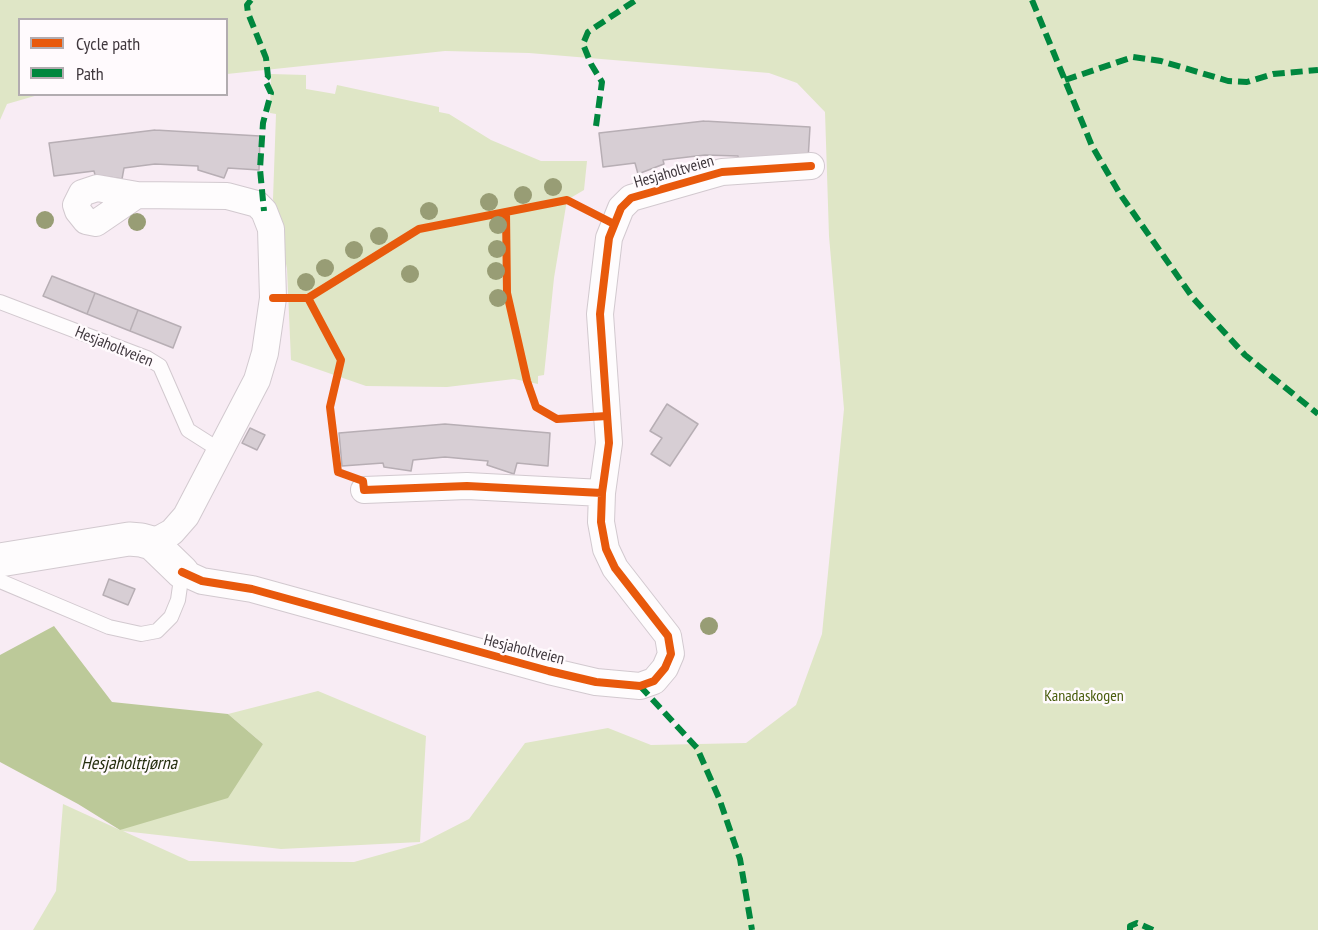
<!DOCTYPE html>
<html>
<head>
<meta charset="utf-8">
<style>
	body { margin:0 }
	#map { position:relative; width:1318px; height:930px; overflow:hidden; background:#f8ecf4; font-family:"PT Sans Narrow",sans-serif }
	canvas { display:block }
	.legend { position:absolute; left:18px; top:18px; width:210px; height:78px; box-sizing:border-box; background:#fffafd; border:2px solid #b2acb0; margin:0; padding:8px 10px; list-style:none; font-size:18px; color:#3f373d }
	.legend li { display:flex; align-items:center; gap:12px; height:30px }
	.legend b { width:30px; border:2px solid #b2acb0 }
</style>
</head>
<body>
<div id="map">
<canvas width="1318" height="930"></canvas>
<ul class="legend">
<li><b style="height:8px;background:#e8590c"></b>Cycle path</li>
<li><b style="height:8px;background:#00873e"></b>Path</li>
</ul>
</div>
<script>
const context = document.querySelector('canvas').getContext('2d');
context.lineJoin = 'round';
function paint(path, color) { context.fillStyle = color; context.fill(path, 'evenodd'); }
const toPath = rows => new Path2D(rows.map(r => 'M' + r).join(''));
function trace(path, color, width, dash) { context.strokeStyle = color; context.lineWidth = width; context.lineCap = dash ? 'butt' : 'round'; context.setLineDash(dash || []); context.stroke(path); }
function drawText(font, color, halo, rows, align = 'center') {
  context.font = font + ' "PT Sans Narrow",sans-serif'; context.lineWidth = 5; context.setLineDash([]); context.textBaseline = 'middle'; context.strokeStyle = halo; context.fillStyle = color; for (const [text, x, y, turn = 0] of rows) {
    context.save(); context.translate(x, y); context.rotate((+turn || 0) * Math.PI / 180); context.textAlign = isNaN(turn) ? turn : align; if (halo) context.strokeText(text, 0, 0); context.fillText(text, 0, 0); context.restore();
  }
}
const green = toPath([
	[0,0,1318,0,1318,930,33,930,56,891,63,804,120,830,263,744,228,714,318,691,426,736,420,842,281,849,123,831,189,861,354,862,422,843,469,819,525,743,608,728,651,745,746,743,796,705,822,634,844,409,829,236,825,112,797,83,769,73,529,53,445,51,227,74,226,20,20,20,20,94,38,95,7,104,0,120],
	[271,74,306,75,306,89,335,94,337,85,439,107,439,112,449,114,491,140,541,161,587,161,584,190,567,200,554,278,544,375,538,376,538,384,514,379,447,387,366,386,291,360,287,269,273,199,276,114,270,113]
]);
const water = toPath([
	[54,626,112,702,228,714,263,744,228,798,120,830,78,804,0,762,0,655]
]);
const building = toPath([
	[704,121,810,127,808,160,740,167,738,156,705,155,663,160,664,164,638,174,635,163,603,167,599,133,704,121],
	[155,130,260,136,259,170,228,168,224,178,198,170,198,166,155,164,124,168,122,179,95,175,94,171,54,176,49,143,155,130],
	[52,276,95,293,87,314,43,296,52,276],
	[95,293,138,310,130,331,87,314,95,293],
	[138,310,181,327,173,348,130,331,138,310],
	[667,404,698,424,670,466,651,454,662,438,650,431,667,404],
	[445,424,550,433,548,466,517,463,514,474,487,465,488,461,445,457,413,460,411,471,384,467,383,463,342,466,339,433,445,424],
	[250,428,265,435,257,450,242,443,250,428],
	[109,579,135,589,128,605,103,595,109,579]
]);
const lane = toPath([
	[0,302,147,358,160,366,188,430,221,451],
	[0,581,109,627,141,634,157,631,171,617,178,600,182,572]
]);
const street = toPath([
	[137,195,96,223,86,221,78,211,76,205,82,193,97,188,137,195,227,196,257,204,264,211,271,229,273,298,265,353,257,380,186,516,172,532,152,543],
	[364,490,467,486,602,493,609,443,600,314,609,238,621,208,631,198,722,172,811,166],
	[182,572,202,581,252,589,549,671,596,682,640,686,654,681,665,668,671,654,668,636,615,568,606,549,601,522,602,493]
]);
const secondary = toPath([
	[0,560,129,539,141,540,152,543,182,572]
]);
const quiet = toPath([
	[251,0,247,5,248,13,266,58,268,77,265,80,271,93,263,123,260,169,264,211],
	[1032,0,1092,146,1120,194,1193,298,1245,355,1318,414],
	[1065,80,1133,57,1161,61,1228,81,1247,82,1273,74,1318,70],
	[596,126,602,82,591,64,583,44,588,32,636,0],
	[640,686,697,748,719,798,740,859,752,930],
	[1130,930,1130,926,1137,923,1153,930]
]);
const cycleway = toPath([
	[506,212,507,293,527,381,536,407,557,419,607,416],
	[273,298,308,298,419,229,567,200,614,224],
	[308,298,341,360,330,407,338,472,363,481,364,490,467,486,602,493,609,443,600,314,609,238,621,208,631,198,722,172,811,166],
	[182,572,202,581,252,589,549,671,596,682,640,686,654,681,665,668,671,654,668,636,615,568,606,549,601,522,602,493]
]);
const trees = [
	[553,187],
	[523,195],
	[489,202],
	[429,211],
	[45,220],
	[137,222],
	[498,225],
	[379,236],
	[497,249],
	[354,250],
	[325,268],
	[496,271],
	[410,274],
	[306,282],
	[498,298],
	[709,626]
];
const streetNames = [
	["Hesjaholtveien",674,172,-16],
	["Hesjaholtveien",114,347,22],
	["Hesjaholtveien",524,650,14]
];
const parkNames = [
	["Kanadaskogen",1084,696]
];
const waterNames = [
	["Hesjaholttjørna",129,764]
];
paint(green, '#dfe6c6');
paint(water, '#bcc999');
paint(building, '#d7ced4');
trace(building, '#b7aeb4', 1.5);
trace(lane, '#d2c9cf', 16);
trace(street, '#d2c9cf', 28);
trace(secondary, '#d2c9cf', 35);
trace(lane, '#fefcfd', 14);
trace(street, '#fefcfd', 26);
trace(secondary, '#fefcfd', 33);
trace(quiet, '#00873e', 6, [12, 6]);
trace(cycleway, '#e8590c', 8);
context.fillStyle = '#989d75';
for (const [x, y] of trees) { context.beginPath(); context.arc(x, y, 9, 0, 2 * Math.PI); context.fill(); }
drawText('16px', '#3f373d', '#fffafd', streetNames);
drawText('16px', '#495d0d', '#fffafd', parkNames);
drawText('italic 18px', '#262f10', '#fffafd', waterNames);
</script>
</body>
</html>
